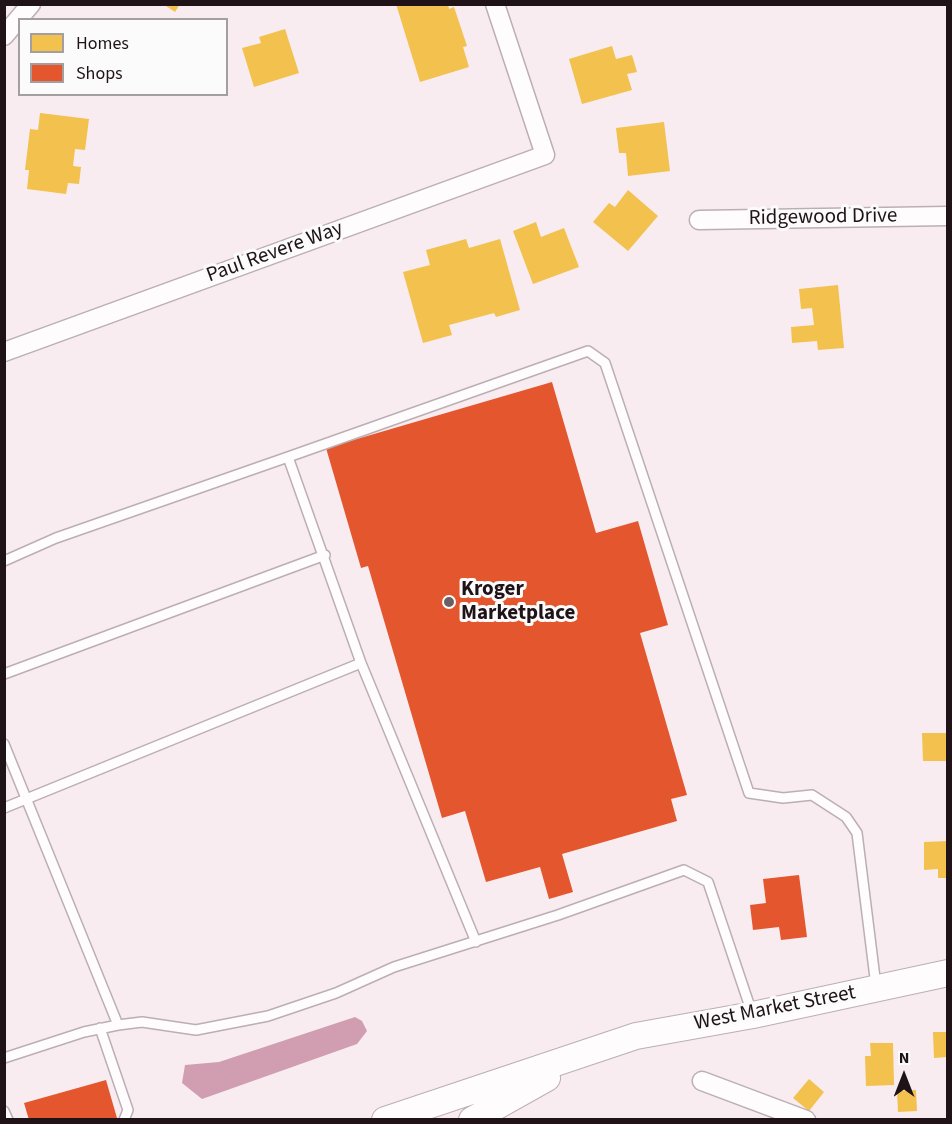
<!DOCTYPE html>
<html>
<head>
<meta charset="utf-8">
<style>
	body { margin:0 }
	#map { position:relative; width:952px; height:1124px; overflow:hidden; background:#f8ecf0; font-family:"Source Sans 3",sans-serif }
	canvas { display:block }
	.frame { position:absolute; inset:0; border:6px solid #1f1317; pointer-events:none }
	.legend { position:absolute; left:18px; top:18px; width:210px; height:78px; box-sizing:border-box; background:#fbfbfb; border:2px solid #a39ea0; margin:0; padding:8px 10px; list-style:none; font-size:18px; color:#1f1317 }
	.legend li { display:flex; align-items:center; gap:12px; height:30px }
	.legend b { width:30px; border:2px solid #a39ea0 }
	.north { position:absolute; left:874px; top:1046px; width:60px; height:60px; -webkit-text-stroke:4px #fbfbfb; paint-order:stroke; rotate:0deg; font-size:16px; font-weight:700; line-height:24px; text-align:center; color:#1f1317 }
	.north::after { content:''; display:block; margin:auto; width:21px; height:27px; background:#1f1317; clip-path:polygon(50% 0,100% 100%,50% 72%,0 100%) }
</style>
</head>
<body>
<div id="map">
<canvas width="952" height="1124"></canvas>
<div class="frame"></div>
<ul class="legend">
<li><b style="height:16px;background:#f2c14e"></b>Homes</li>
<li><b style="height:16px;background:#e4572e"></b>Shops</li>
</ul>
<div class="north">N</div>
</div>
<script>
const context = document.querySelector('canvas').getContext('2d');
context.lineJoin = 'round';
function paint(path, color) { context.fillStyle = color; context.fill(path, 'evenodd'); }
const toPath = rows => new Path2D(rows.map(r => 'M' + r).join(''));
function trace(path, color, width, dash) { context.strokeStyle = color; context.lineWidth = width; context.lineCap = dash ? 'butt' : 'round'; context.setLineDash(dash || []); context.stroke(path); }
function drawText(font, color, halo, rows, align = 'center') {
  context.font = font + ' "Source Sans 3",sans-serif'; context.lineWidth = 6; context.setLineDash([]); context.textBaseline = 'middle'; context.strokeStyle = halo; context.fillStyle = color; for (const [text, x, y, turn = 0] of rows) {
    context.save(); context.translate(x, y); context.rotate((+turn || 0) * Math.PI / 180); context.textAlign = isNaN(turn) ? turn : align; if (halo) context.strokeText(text, 0, 0); context.fillText(text, 0, 0); context.restore();
  }
}
const water = toPath([
	[355,1017,362,1021,367,1031,357,1044,202,1099,182,1083,185,1065,219,1062]
]);
const homes = toPath([
	[163,4,180,4,175,12],
	[396,4,448,4,449,9,454,7,467,46,463,47,469,67,420,82],
	[285,29,299,73,254,87,242,48,261,43,259,37],
	[612,46,616,59,632,55,637,72,627,74,632,90,582,104,569,59],
	[40,113,89,119,85,150,75,149,73,166,81,167,79,184,68,183,66,194,27,189,29,170,25,170,30,129,38,130],
	[664,122,670,171,628,176,626,153,619,153,616,128],
	[628,190,658,216,628,251,593,222,609,203,615,207],
	[536,222,541,237,564,228,579,267,533,284,513,231],
	[466,239,469,248,500,239,520,310,496,317,494,313,449,325,452,335,423,343,403,272,430,265,426,250],
	[838,285,844,348,818,350,817,341,792,343,791,327,814,325,812,308,801,309,799,289],
	[922,733,948,733,948,761,923,761],
	[948,841,948,878,938,878,938,869,924,870,924,842],
	[933,1032,948,1032,948,1057,934,1058],
	[870,1043,893,1043,894,1085,866,1086,865,1056,871,1056],
	[809,1079,824,1092,809,1111,793,1098],
	[916,1090,917,1111,898,1112,897,1091]
]);
const shops = toPath([
	[552,382,596,533,638,521,668,625,640,633,687,795,671,799,677,821,562,854,573,892,549,899,540,867,486,882,465,811,442,818,368,566,361,568,326,448],
	[799,875,807,937,781,940,779,927,753,930,750,905,766,903,763,879],
	[106,1080,117,1118,29,1120,24,1103]
]);
const lane = toPath([
	[288,457,588,351,605,363,749,793,783,798,812,795,846,817,857,833,876,986],
	[4,561,56,538,288,457,361,663,476,942],
	[4,674,325,555],
	[4,744,118,1025],
	[4,808,361,663],
	[100,1028,128,1110,124,1120],
	[4,1058,84,1032,118,1025,142,1022,196,1030,268,1016,336,993,394,967,558,915,684,870,708,882,752,1013],
	[4,1111,8,1120]
]);
const street = toPath([
	[4,36,31,4],
	[699,220,948,216],
	[4,352,545,155,495,4],
	[702,1081,806,1120]
]);
const secondary = toPath([
	[385,1120,636,1036,753,1015,948,973],
	[472,1120,547,1078]
]);
const markers = [
	[449,602,6,"#6b5f63"]
];
const streetNames = [
	["Ridgewood Drive",823,218,-1],
	["Paul Revere Way",275,253,-20],
	["West Market Street",775,1009,-11]
];
const poiNames = [
	["Kroger",461,590],
	["Marketplace",461,614]
];
paint(water, '#d09eb0');
paint(homes, '#f2c14e');
paint(shops, '#e4572e');
trace(lane, '#bbafb3', 12);
trace(street, '#bbafb3', 21);
trace(secondary, '#bbafb3', 28);
trace(lane, '#fefcfd', 9);
trace(street, '#fefcfd', 18);
trace(secondary, '#fefcfd', 26);
for (const [x, y, r, color] of markers) { const dot = new Path2D(); dot.arc(x, y, r, 0, 2 * Math.PI); context.fillStyle = color; context.fill(dot); trace(dot, '#fbfbfb', 2); }
drawText('21px', '#1f1317', '#fbfbfb', streetNames);
drawText('bold 21px', '#1f1317', '#fbfbfb', poiNames, 'left');
</script>
</body>
</html>
